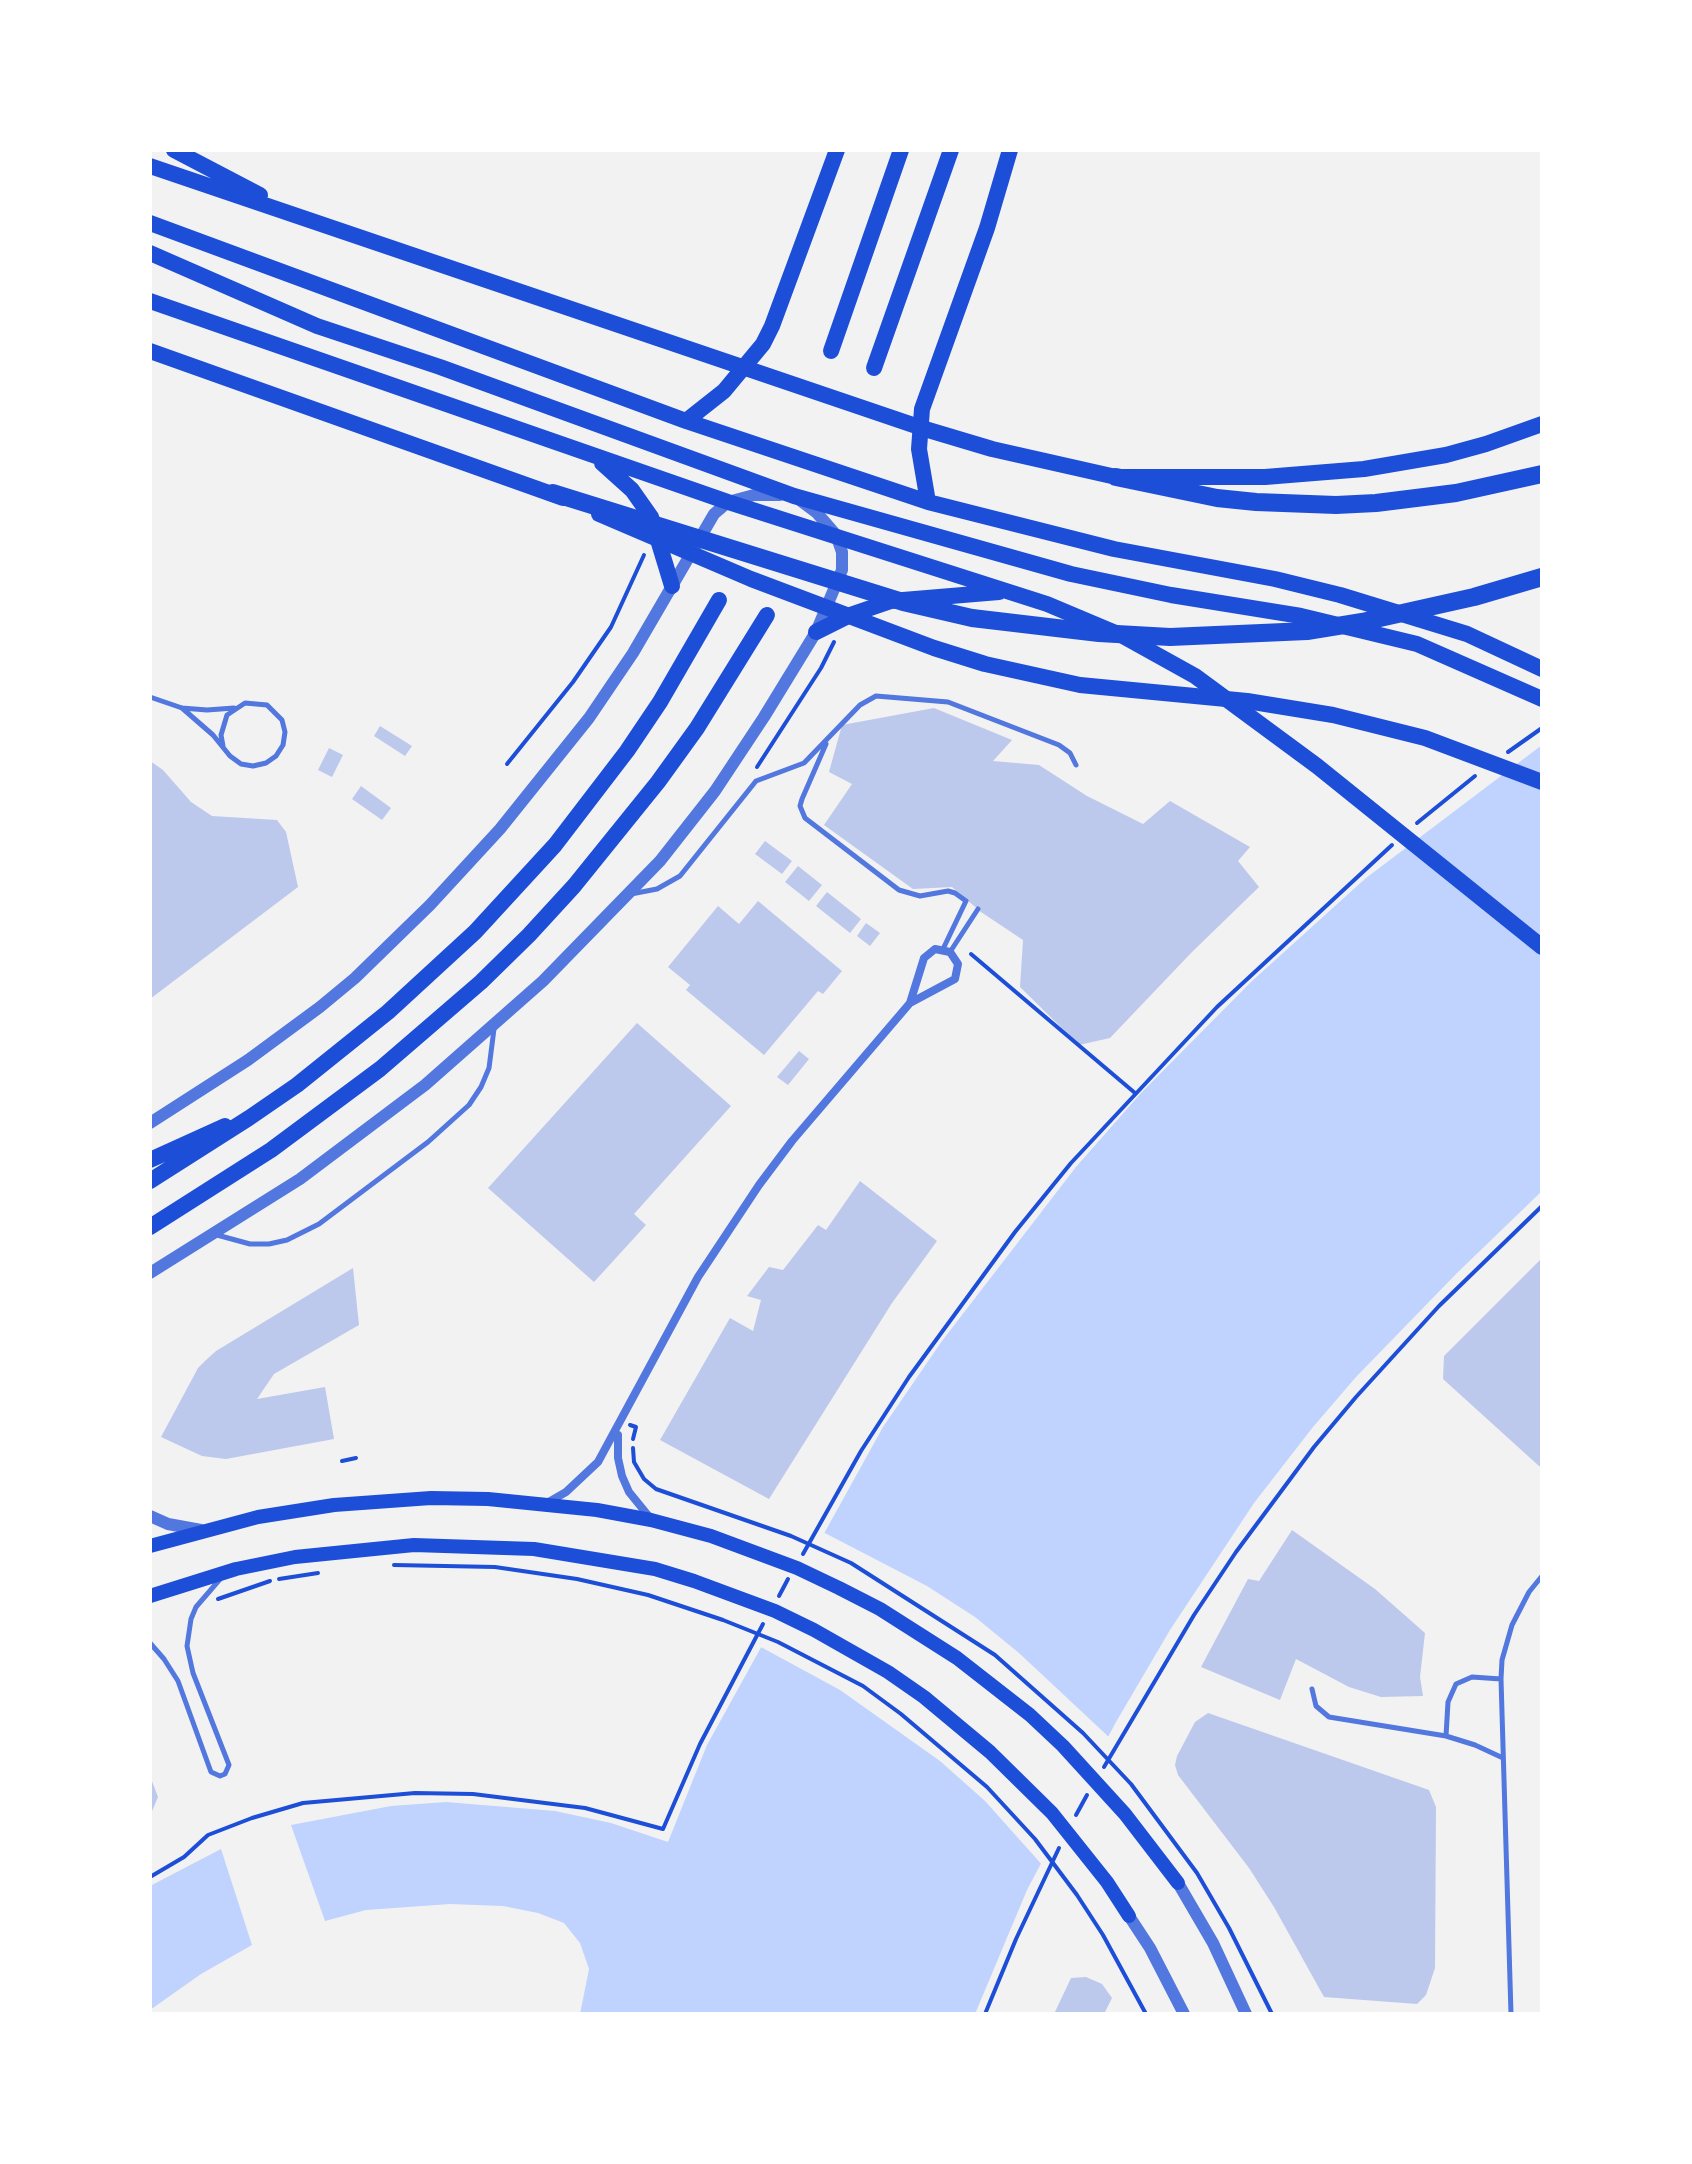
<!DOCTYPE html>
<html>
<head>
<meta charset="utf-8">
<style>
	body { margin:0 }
	#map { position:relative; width:1692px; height:2164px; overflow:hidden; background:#f2f2f2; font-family:Raleway,sans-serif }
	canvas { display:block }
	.frame { position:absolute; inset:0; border:152px solid #fff; pointer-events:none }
</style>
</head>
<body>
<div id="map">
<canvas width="1692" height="2164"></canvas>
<div class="frame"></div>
</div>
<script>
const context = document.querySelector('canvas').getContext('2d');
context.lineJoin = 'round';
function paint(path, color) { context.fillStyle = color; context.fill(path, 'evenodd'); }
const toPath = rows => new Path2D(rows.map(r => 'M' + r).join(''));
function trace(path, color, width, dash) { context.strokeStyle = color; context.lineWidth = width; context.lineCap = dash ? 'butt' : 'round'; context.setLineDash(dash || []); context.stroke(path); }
const water = toPath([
	[1542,745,1542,1191,1457,1273,1356,1377,1313,1427,1254,1503,1170,1630,1116,1722,1027,1890,975,2014,580,2014,589,1969,580,1943,564,1923,538,1913,503,1906,450,1904,366,1910,325,1921,291,1825,391,1806,446,1802,555,1811,611,1823,668,1842,707,1745,883,1427,942,1341,1076,1167,1141,1093,1252,981,1366,878],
	[221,1849,252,1945,201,1974,150,2010,150,1886]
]);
const pier = toPath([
	[821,1531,927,1586,975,1617,1019,1653,1111,1739,1044,1867,985,1801,940,1761,840,1690,759,1646]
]);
const building = toPath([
	[934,708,1012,740,993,761,1039,765,1087,796,1143,824,1170,801,1250,847,1238,861,1259,887,1191,953,1110,1038,1079,1045,1020,987,1023,940,981,912,952,887,913,889,824,825,852,784,829,772,842,725],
	[380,726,412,746,405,756,374,736],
	[329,748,343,755,332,777,318,770],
	[150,761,163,770,191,802,212,816,277,820,286,832,298,887,150,999],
	[361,786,391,808,382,820,352,799],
	[765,841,792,861,782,874,755,854],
	[798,866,822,885,809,901,785,882],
	[827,892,861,919,850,933,816,906],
	[758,901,842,971,823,994,818,991,764,1055,686,990,690,985,668,967,718,906,739,924],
	[866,923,880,933,870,946,857,936],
	[637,1023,731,1106,634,1214,646,1225,594,1282,488,1188],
	[799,1051,809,1059,788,1085,777,1077],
	[860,1181,937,1241,892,1303,769,1499,660,1440,730,1318,753,1331,761,1300,747,1296,769,1267,783,1270,818,1225,826,1230],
	[1542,1258,1542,1466,1539,1466,1443,1379,1444,1356],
	[353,1268,359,1325,274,1374,257,1399,325,1387,334,1439,226,1459,202,1456,161,1437,198,1368,206,1360,216,1351],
	[1292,1530,1375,1589,1425,1633,1420,1677,1423,1696,1381,1697,1349,1687,1296,1659,1280,1700,1201,1667,1248,1579,1259,1581],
	[1208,1713,1429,1790,1436,1807,1435,1968,1426,1995,1417,2004,1324,1997,1274,1907,1249,1868,1178,1775,1175,1765,1177,1756,1195,1722],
	[150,1776,158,1797,150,1816],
	[1086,1977,1102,1984,1112,1998,1104,2014,1054,2014,1071,1978]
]);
const path = toPath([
	[1508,752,1542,728],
	[507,764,573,682,611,627,644,555],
	[757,767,821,668,834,642],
	[1417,823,1475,776],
	[971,954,1135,1093],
	[630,1425,636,1427,633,1439],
	[633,1448,634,1462,644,1479,656,1489,791,1536,851,1563,995,1655,1083,1733,1131,1784,1197,1873,1229,1928,1272,2014],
	[342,1461,356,1458],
	[803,1554,861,1451,909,1377,1015,1232,1071,1163,1217,1007,1392,845],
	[394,1565,495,1567,577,1579,648,1595,723,1620,778,1642,863,1686,901,1714,987,1787,1035,1839,1077,1895,1103,1935,1146,2014],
	[279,1579,318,1573],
	[779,1596,788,1579],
	[218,1599,270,1581],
	[1104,1767,1194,1615,1236,1552,1314,1447,1356,1397,1439,1306,1542,1206],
	[1076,1815,1087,1795],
	[150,1877,184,1857,208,1835,252,1818,303,1803,415,1793,473,1794,585,1808,663,1829,700,1744,763,1624],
	[985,2014,1016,1939,1059,1848]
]);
const service = toPath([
	[150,697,182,708,207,710,234,708],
	[182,708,213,735,230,756,241,764,253,766,266,763,276,756,283,745,285,732,282,720,267,705,245,703,227,715,221,735,223,746],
	[826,744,802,799,800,806,805,818,899,890,920,896,948,891,955,893,966,901],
	[631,894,657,889,680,876,756,781,804,763,860,705,876,696,948,702,1059,745,1070,753,1076,765],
	[943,949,966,901],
	[950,952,978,909],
	[217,1235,250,1244,269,1244,287,1240,319,1224,428,1142,469,1105,481,1087,489,1068,494,1029],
	[150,1643,164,1659,178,1681,211,1772,220,1776,225,1774,229,1765,193,1673,187,1646,191,1619,196,1607,221,1578],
	[1312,1689,1316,1706,1329,1717,1446,1736,1475,1745,1503,1758],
	[1446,1736,1448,1702,1456,1684,1472,1677,1501,1679],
	[1511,2014,1501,1679,1502,1660,1512,1625,1529,1592,1542,1576]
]);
const minor = toPath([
	[618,1435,618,1458,622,1476,629,1492,651,1519],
	[547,1503,566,1492,598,1462,698,1277,759,1185,792,1141,910,1003,955,979,958,964,950,952,935,949,924,958,910,1003]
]);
const tertiary = toPath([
	[150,1123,248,1060,320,1007,355,978,430,905,500,829,589,718,633,653,714,514,728,502,754,495,780,495],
	[150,1273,300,1179,425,1085,543,981,660,861,715,791,764,717,816,632,842,570,842,552,836,535,817,513,801,501],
	[150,1516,168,1524,201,1530],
	[1178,1883,1213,1943,1246,2014],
	[1129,1916,1150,1948,1184,2014]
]);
const secondary = toPath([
	[150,1546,258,1517,334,1505,431,1498,488,1499,597,1510,651,1520,711,1536,797,1568,839,1588,880,1609,957,1658,1030,1715,1063,1746,1125,1814,1178,1883],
	[150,1596,236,1569,295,1557,414,1545,534,1549,655,1569,694,1581,775,1611,814,1630,888,1672,924,1697,990,1752,1052,1813,1107,1882,1129,1916]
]);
const primary = toPath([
	[150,223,686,421,928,502,1114,549,1275,579,1340,595,1467,634,1542,669],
	[150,253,317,326,440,367,794,496,1071,574,1171,595,1301,616,1417,644,1542,699],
	[150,301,728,502,1047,604,1123,636,1195,676,1317,766,1542,947],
	[831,351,901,150],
	[874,368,951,150],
	[686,421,724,391,763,344,772,326,837,150],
	[602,463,632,490,651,517,672,586],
	[928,502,919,449,922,409,987,228,1010,150],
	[816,632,850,615,891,601,999,592],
	[150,1160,225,1126],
	[150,1181,249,1118,297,1085,388,1012,475,932,555,845,627,751,660,702,719,600],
	[150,1227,271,1150,380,1069,481,982,529,935,574,886,658,782,697,728,767,615]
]);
const trunk = toPath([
	[174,150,260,195],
	[150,166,925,429,992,449,1116,477,1265,477,1364,469,1446,455,1486,444,1542,424],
	[150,351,563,498],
	[599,514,751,579,934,648,985,664,1080,685,1247,701,1333,715,1425,738,1542,782]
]);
const motorway = toPath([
	[1116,477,1217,498,1256,502,1336,505,1376,503,1456,493,1542,474],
	[553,493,903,602,972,618,1099,633,1170,637,1307,631,1362,622,1474,597,1542,577]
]);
paint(water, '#bfd3fe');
paint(pier, '#f2f2f2');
paint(building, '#bdc9ec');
trace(path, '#1d4ed8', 4);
trace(service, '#5277de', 5);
trace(minor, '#5277de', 8);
trace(tertiary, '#5277de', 12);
trace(secondary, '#1d4ed8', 14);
trace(primary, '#1d4ed8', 16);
trace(trunk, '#1d4ed8', 16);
trace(motorway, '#1d4ed8', 18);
</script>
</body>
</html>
